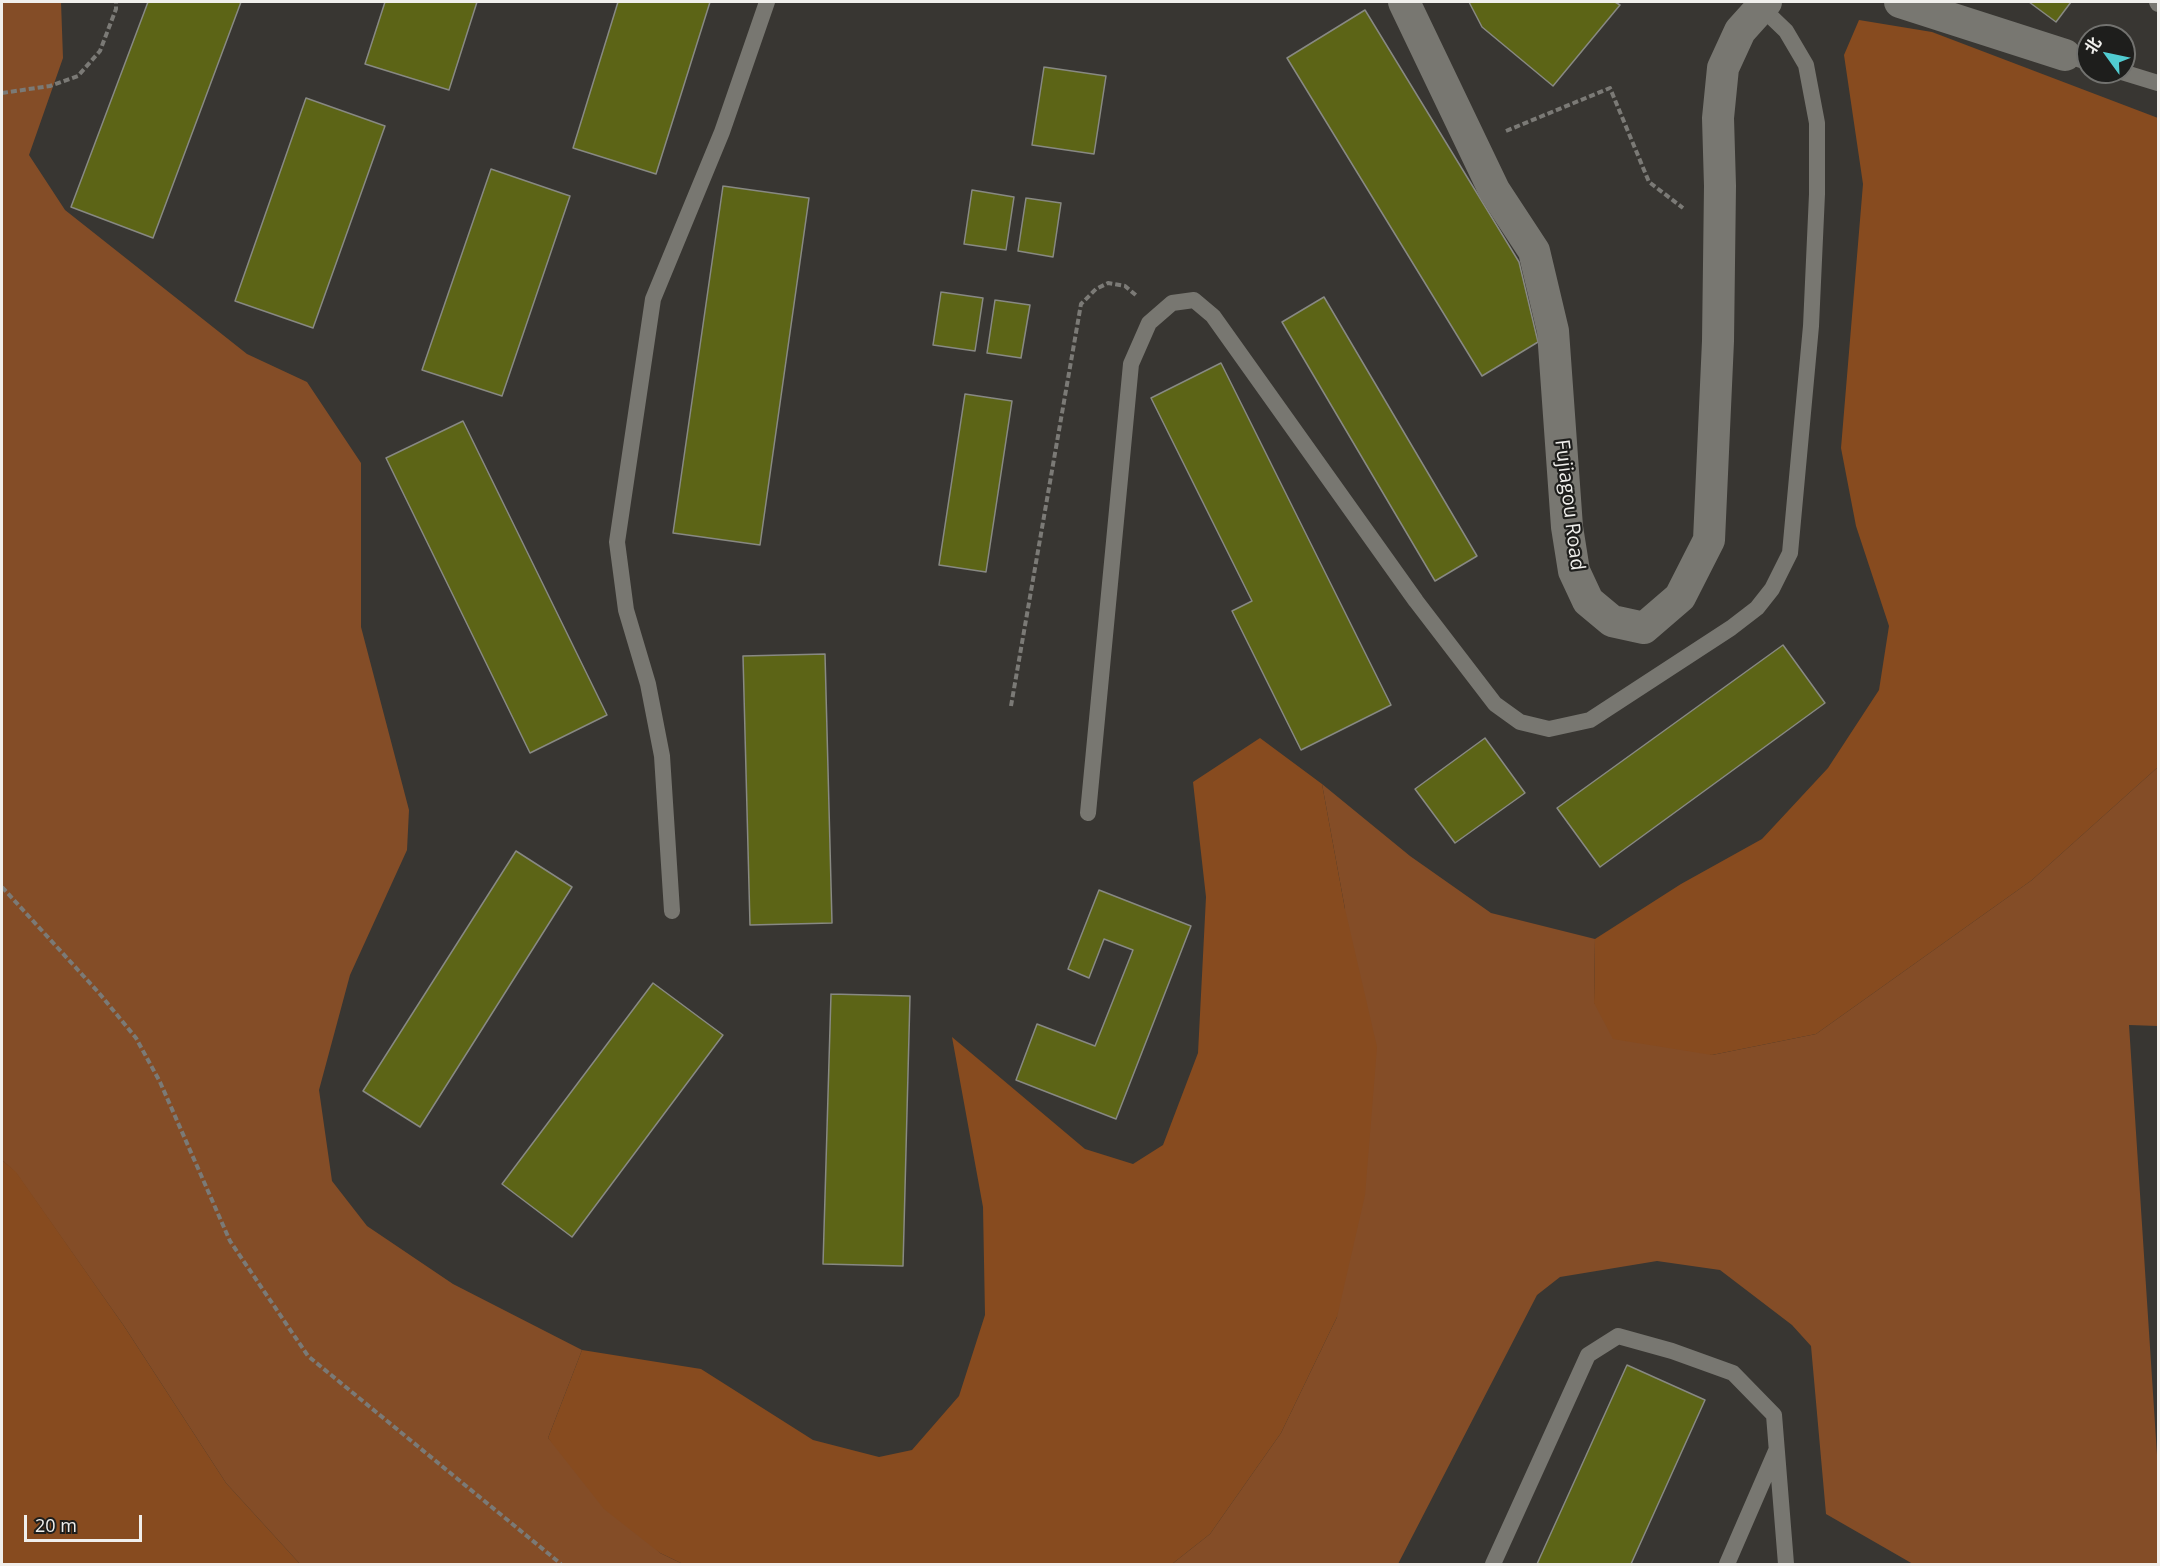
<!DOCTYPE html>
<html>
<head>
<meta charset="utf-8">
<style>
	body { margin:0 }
	#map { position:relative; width:2160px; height:1566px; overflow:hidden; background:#383632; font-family:"Open Sans","Noto Sans SC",sans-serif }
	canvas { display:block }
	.frame { position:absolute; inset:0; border:3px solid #f0efec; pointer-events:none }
	.north { position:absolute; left:2076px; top:24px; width:60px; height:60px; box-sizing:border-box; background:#1e1e1c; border:2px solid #72726f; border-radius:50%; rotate:303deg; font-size:16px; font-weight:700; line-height:24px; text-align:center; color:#f0efec }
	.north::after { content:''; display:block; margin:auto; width:21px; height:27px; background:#51ccd1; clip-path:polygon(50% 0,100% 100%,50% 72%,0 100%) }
	.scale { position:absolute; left:24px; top:1515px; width:118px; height:27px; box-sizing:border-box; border:3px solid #f0efec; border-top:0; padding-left:8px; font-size:18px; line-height:21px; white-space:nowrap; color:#f0efec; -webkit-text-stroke:4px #1e1e1c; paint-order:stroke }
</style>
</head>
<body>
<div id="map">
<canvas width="2160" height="1566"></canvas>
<div class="frame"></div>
<div class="north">北</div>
<div class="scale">20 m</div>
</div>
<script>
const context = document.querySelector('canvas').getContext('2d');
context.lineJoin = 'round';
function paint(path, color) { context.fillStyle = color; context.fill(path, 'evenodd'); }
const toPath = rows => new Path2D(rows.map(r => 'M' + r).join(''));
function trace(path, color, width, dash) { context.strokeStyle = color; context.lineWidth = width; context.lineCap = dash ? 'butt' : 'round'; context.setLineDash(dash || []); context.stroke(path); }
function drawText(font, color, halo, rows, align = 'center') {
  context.font = font + ' "Open Sans",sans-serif'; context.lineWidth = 4.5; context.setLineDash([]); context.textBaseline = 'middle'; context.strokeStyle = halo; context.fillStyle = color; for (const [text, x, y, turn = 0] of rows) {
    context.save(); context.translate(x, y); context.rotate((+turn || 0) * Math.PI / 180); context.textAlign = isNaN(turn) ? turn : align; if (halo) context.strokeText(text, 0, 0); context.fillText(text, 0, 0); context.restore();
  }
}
const green = toPath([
	[2,2,61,2,63,58,29,155,65,210,247,354,307,382,361,463,361,627,409,810,407,850,350,975,319,1090,332,1181,367,1226,453,1284,582,1350,548,1438,660,1553,683,1564,300,1564,226,1483,124,1326,16,1173,2,1160],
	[2158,767,2158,1026,2129,1025,2158,1470,2158,1564,1913,1564,1826,1514,1811,1346,1792,1325,1720,1270,1657,1261,1560,1277,1537,1295,1398,1564,1172,1564,1210,1534,1281,1433,1337,1317,1345,909,1322,784,1410,856,1491,913,1595,939,1594,1003,1712,1055,1816,1034,2032,880]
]);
const forest = toPath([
	[1859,20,1932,32,2158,118,2158,767,2032,880,1816,1034,1712,1055,1613,1039,1594,1003,1595,939,1681,884,1762,839,1828,768,1879,690,1889,626,1856,526,1841,448,1863,184,1844,55],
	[1260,738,1322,784,1345,909,1377,1047,1365,1195,1337,1317,1281,1433,1210,1534,1172,1564,683,1564,660,1553,604,1509,548,1438,582,1350,701,1369,813,1440,879,1457,912,1450,959,1396,985,1315,983,1207,952,1037,1085,1149,1133,1164,1163,1145,1198,1053,1206,897,1193,782],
	[2,1160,16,1172,124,1326,226,1483,300,1564,2,1564]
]);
const building = toPath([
	[148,2,241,2,153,238,71,207,148,2],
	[385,2,477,2,449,90,365,64,385,2],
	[618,2,710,2,656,174,573,148,618,2],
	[1469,2,1615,2,1620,5,1553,86,1482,27,1469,2],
	[2029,2,2071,2,2056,22,2029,2],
	[1365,10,1519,262,1538,342,1482,376,1287,58,1365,10],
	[1044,67,1106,76,1094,154,1032,145,1044,67],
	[306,98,385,126,313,328,235,301,306,98],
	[491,169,570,196,502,396,422,370,491,169],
	[723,186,809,198,760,545,673,533,723,186],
	[972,190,1014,197,1006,250,964,244,972,190],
	[1026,198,1061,203,1053,257,1018,251,1026,198],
	[941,292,983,298,975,351,933,345,941,292],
	[1324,297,1477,556,1435,581,1282,322,1324,297],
	[995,300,1030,305,1021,358,987,353,995,300],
	[1221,363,1391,705,1301,750,1232,611,1252,601,1151,398,1221,363],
	[965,394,1012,401,986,572,939,565,965,394],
	[463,421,607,715,530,753,386,458,463,421],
	[1783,645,1825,703,1600,867,1557,808,1783,645],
	[825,654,832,923,750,925,743,656,825,654],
	[1485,738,1525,793,1455,843,1415,789,1485,738],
	[516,851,572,887,420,1127,363,1091,516,851],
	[1099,890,1191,926,1116,1119,1016,1080,1037,1024,1095,1046,1133,950,1104,939,1089,978,1068,969,1099,890],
	[653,983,723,1035,572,1237,502,1184,653,983],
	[831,994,910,996,903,1266,823,1264,831,994],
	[1627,1365,1705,1400,1631,1564,1537,1564,1627,1365]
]);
const path = toPath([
	[2,93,50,86,78,76,100,51,116,9,116,2],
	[1506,131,1610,88,1649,182,1683,208],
	[1011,706,1081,304,1096,289,1108,283,1125,286,1138,297],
	[2,887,99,993,136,1038,160,1082,230,1241,308,1356,561,1564]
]);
const lane = toPath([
	[2157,2,2158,4],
	[2065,55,2088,62],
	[2122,72,2158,83],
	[1088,813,1131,364,1149,323,1172,303,1194,300,1213,316,1416,601,1495,704,1520,722,1549,729,1590,720,1731,628,1757,608,1772,589,1790,553,1811,326,1817,194,1817,123,1806,65,1786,31,1761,7],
	[672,911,662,756,648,684,626,610,617,542,653,299,722,132,767,2],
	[1493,1564,1588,1355,1618,1336,1672,1351,1733,1373,1774,1415,1786,1564],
	[1727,1564,1776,1451]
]);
const street = toPath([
	[1404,2,1494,190,1534,251,1553,331,1567,527,1574,571,1588,601,1612,621,1644,628,1680,597,1709,540,1718,341,1720,186,1718,118,1723,68,1740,31,1766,2],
	[1900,2,2065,55]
]);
const streetNames = [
	["Fujiagou Road",1569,505,83]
];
paint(green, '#844d27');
paint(forest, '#874b1f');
paint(building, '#5c6416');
trace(building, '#888983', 1.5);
trace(path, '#7b7a76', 4, [6, 3]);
trace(lane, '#787771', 16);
trace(street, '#787771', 32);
drawText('20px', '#f0efec', '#1e1e1c', streetNames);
</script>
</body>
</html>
